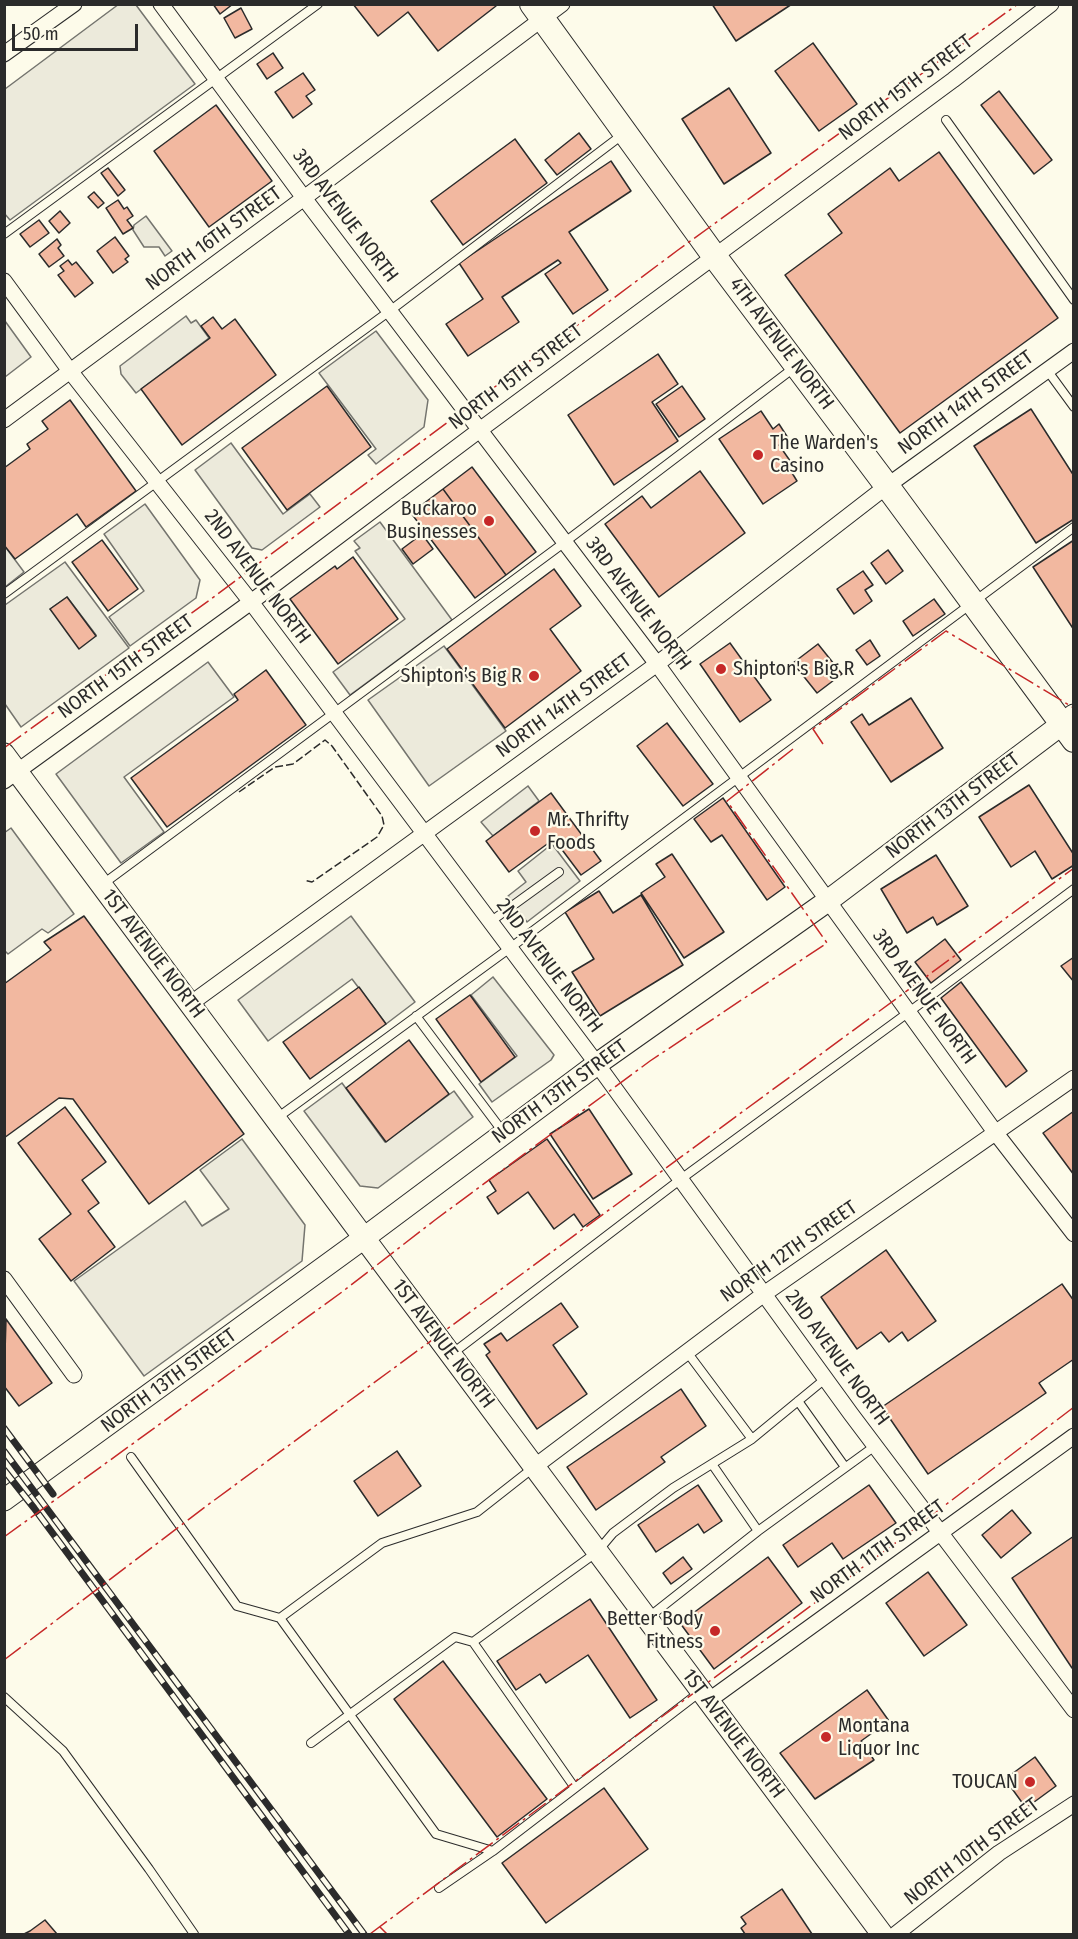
<!DOCTYPE html>
<html>
<head>
<meta charset="utf-8">
<style>
	body { margin:0 }
	#map { position:relative; width:1078px; height:1939px; overflow:hidden; background:#fdfbea; font-family:"Fira Sans Condensed",sans-serif }
	canvas { display:block }
	.frame { position:absolute; inset:0; border:6px solid #2b2b2b; pointer-events:none }
	.scale { position:absolute; left:12px; top:24px; width:126px; height:27px; box-sizing:border-box; border:3px solid #2b2b2b; border-top:0; padding-left:8px; font-size:18px; line-height:21px; white-space:nowrap; color:#2b2b2b; -webkit-text-stroke:4px #fdfbea; paint-order:stroke }
</style>
</head>
<body>
<div id="map">
<canvas width="1078" height="1939"></canvas>
<div class="frame"></div>
<div class="scale">50 m</div>
</div>
<script>
const context = document.querySelector('canvas').getContext('2d');
context.lineJoin = 'round';
function paint(path, color) { context.fillStyle = color; context.fill(path, 'evenodd'); }
const toPath = rows => new Path2D(rows.map(r => 'M' + r).join(''));
function trace(path, color, width, dash) { context.strokeStyle = color; context.lineWidth = width; context.lineCap = dash ? 'butt' : 'round'; context.setLineDash(dash || []); context.stroke(path); }
function drawText(font, color, halo, rows, align = 'center') {
  context.font = font + ' "Fira Sans Condensed",sans-serif'; context.lineWidth = 4.5; context.setLineDash([]); context.textBaseline = 'middle'; context.strokeStyle = halo; context.fillStyle = color; for (const [text, x, y, turn = 0] of rows) {
    context.save(); context.translate(x, y); context.rotate((+turn || 0) * Math.PI / 180); context.textAlign = isNaN(turn) ? turn : align; if (halo) context.strokeText(text, 0, 0); context.fillText(text, 0, 0); context.restore();
  }
}
const parking = toPath([
	[119,4,136,5,195,84,10,220,4,213,5,89,119,4],
	[146,216,172,251,165,256,159,247,144,247,133,230,134,225,146,216],
	[186,316,191,323,196,320,209,338,136,393,121,374,120,366,186,316],
	[5,321,31,357,5,377,4,377,5,321],
	[376,331,428,400,424,427,376,464,368,455,376,449,319,373,376,331],
	[231,443,283,514,310,494,320,507,262,550,252,548,195,470,231,443],
	[145,504,200,580,196,598,130,646,109,617,144,591,104,534,145,504],
	[380,522,452,620,350,695,333,672,405,619,355,551,360,548,354,541,380,522],
	[4,545,24,572,5,587,4,587,4,545],
	[65,562,129,648,21,727,5,704,5,605,65,562],
	[67,597,96,635,96,636,50,609,67,597],
	[444,646,506,731,429,786,368,700,444,646],
	[208,662,234,697,124,777,164,832,121,863,56,774,208,662],
	[528,786,539,801,493,836,481,822,528,786],
	[11,828,74,914,48,933,42,929,8,954,4,950,4,833,11,828],
	[552,844,580,881,527,922,508,896,526,882,518,871,552,844],
	[351,916,415,1002,386,1024,352,979,268,1041,238,1000,351,916],
	[493,977,554,1055,551,1060,492,1102,479,1084,517,1056,471,995,493,977],
	[342,1083,385,1142,454,1091,473,1117,378,1188,360,1186,304,1111,342,1083],
	[242,1139,305,1225,302,1261,144,1376,74,1281,185,1201,202,1226,229,1209,200,1170,242,1139]
]);
const building = toPath([
	[213,4,233,4,220,14,213,4],
	[353,4,494,4,496,6,438,51,408,12,378,36,353,4],
	[712,4,792,4,736,41,712,4],
	[241,8,252,29,235,38,224,18,241,8],
	[813,43,857,104,819,131,775,71,813,43],
	[273,53,283,68,267,79,257,64,273,53],
	[303,73,315,90,306,96,312,104,293,118,275,92,303,73],
	[729,88,771,153,724,184,682,119,729,88],
	[999,91,1052,160,1034,174,981,105,999,91],
	[216,105,272,181,209,227,154,151,216,105],
	[579,133,591,149,557,175,545,160,579,133],
	[515,139,547,183,463,245,431,201,515,139],
	[939,152,1058,318,900,433,785,275,842,233,828,214,890,168,899,181,939,152],
	[611,161,631,191,569,232,608,290,573,314,545,274,561,263,558,260,502,297,519,322,468,356,446,324,483,299,459,263,611,161],
	[108,168,125,190,118,196,101,173,108,168],
	[94,192,104,203,98,208,88,197,94,192],
	[118,200,124,209,127,207,133,216,127,220,133,228,123,234,106,208,118,200],
	[60,211,70,223,59,233,49,221,60,211],
	[39,220,49,233,30,247,20,234,39,220],
	[115,237,129,256,125,259,128,262,113,273,97,251,115,237],
	[57,239,61,245,58,248,64,256,49,267,39,254,57,239],
	[68,260,72,265,76,262,93,283,75,297,58,275,64,271,60,266,68,260],
	[213,317,222,329,235,319,276,375,182,445,141,389,210,338,201,326,213,317],
	[658,354,678,384,652,402,678,441,614,485,568,415,658,354],
	[327,386,371,447,287,510,242,448,327,386],
	[682,386,705,419,679,437,656,404,682,386],
	[70,400,136,491,86,527,77,514,15,559,4,545,4,468,30,449,27,444,48,429,42,421,70,400],
	[1031,409,1074,476,1074,519,1036,543,974,446,1031,409],
	[761,411,773,429,779,424,788,438,779,445,793,465,789,468,797,481,763,504,719,439,761,411],
	[472,467,536,552,506,575,443,489,472,467],
	[700,471,745,533,659,597,605,524,642,496,651,508,700,471],
	[443,489,506,575,475,598,411,513,443,489],
	[422,534,433,549,413,564,402,549,422,534],
	[102,540,138,589,108,611,72,562,102,540],
	[1074,540,1074,630,1033,567,1074,540],
	[888,550,903,571,886,584,871,563,888,550],
	[353,557,398,619,338,664,290,599,335,566,337,569,353,557],
	[554,569,581,606,550,629,581,671,505,728,447,649,554,569],
	[863,571,873,585,865,590,872,601,854,614,837,589,863,571],
	[67,597,96,636,79,649,50,609,67,597],
	[934,599,945,614,913,636,903,621,934,599],
	[870,640,880,656,867,665,856,650,870,640],
	[730,643,771,700,740,722,700,664,730,643],
	[818,644,842,674,817,693,793,663,818,644],
	[266,670,306,725,167,827,131,778,238,700,234,694,266,670],
	[911,698,943,748,891,782,851,722,862,714,869,725,911,698],
	[667,723,713,784,683,806,637,746,667,723],
	[1029,785,1074,855,1074,865,1052,879,1035,851,1011,867,979,817,1029,785],
	[551,793,601,861,581,875,554,839,509,872,486,841,551,793],
	[723,798,785,887,767,900,722,835,711,842,694,819,723,798],
	[672,854,724,932,684,958,641,893,665,877,656,864,672,854],
	[936,855,968,906,937,925,933,917,907,933,881,889,936,855],
	[599,891,613,913,641,895,683,965,600,1016,572,972,594,959,565,912,599,891],
	[84,916,244,1134,149,1204,73,1099,59,1098,4,1138,4,984,51,950,44,942,84,916],
	[945,939,961,960,931,983,915,962,945,939],
	[1074,957,1074,982,1061,966,1074,957],
	[961,982,1027,1071,1006,1087,941,998,961,982],
	[359,987,386,1024,310,1079,283,1042,359,987],
	[470,995,515,1057,481,1082,436,1019,470,995],
	[409,1040,449,1094,386,1142,346,1088,409,1040],
	[65,1107,106,1162,82,1180,99,1203,88,1211,115,1247,71,1281,39,1239,71,1214,18,1143,65,1107],
	[589,1109,632,1174,593,1199,550,1134,589,1109],
	[1074,1111,1074,1175,1043,1133,1074,1111],
	[547,1139,600,1215,583,1227,574,1214,554,1229,528,1192,498,1214,487,1197,496,1191,489,1180,547,1139],
	[886,1250,936,1321,908,1341,902,1332,889,1342,881,1332,857,1349,821,1297,886,1250],
	[1062,1284,1074,1301,1074,1359,1039,1383,1046,1393,928,1474,882,1407,1062,1284],
	[561,1303,578,1327,553,1345,587,1394,537,1429,486,1355,490,1352,484,1344,501,1333,507,1341,561,1303],
	[6,1319,52,1383,19,1406,4,1386,6,1319],
	[681,1389,706,1426,661,1457,665,1462,596,1510,567,1467,681,1389],
	[397,1451,421,1486,378,1516,354,1481,397,1451],
	[698,1485,722,1521,704,1533,698,1524,656,1552,638,1525,698,1485],
	[869,1485,896,1523,843,1559,832,1543,798,1567,783,1545,869,1485],
	[1012,1510,1031,1533,1001,1558,982,1535,1012,1510],
	[1074,1536,1074,1667,1072,1668,1012,1578,1074,1536],
	[683,1557,692,1569,671,1584,663,1573,683,1557],
	[768,1557,802,1603,714,1669,680,1623,768,1557],
	[928,1572,967,1625,924,1656,886,1603,928,1572],
	[590,1599,657,1700,630,1718,588,1655,546,1683,540,1674,516,1690,497,1661,590,1599],
	[443,1661,547,1799,497,1837,394,1699,443,1661],
	[867,1690,889,1721,861,1741,874,1760,815,1799,780,1753,867,1690],
	[1035,1757,1056,1786,1026,1808,1005,1779,1035,1757],
	[604,1788,648,1849,546,1923,502,1863,604,1788],
	[782,1889,812,1934,745,1934,741,1928,746,1924,741,1917,782,1889],
	[45,1920,57,1934,24,1934,30,1931,45,1920]
]);
const lane = toPath([
	[946,120,1074,300],
	[4,234,318,4],
	[1047,370,1074,407],
	[4,594,391,310,622,135],
	[103,884,565,542,795,367],
	[490,922,559,872],
	[416,1016,503,1132],
	[277,1118,510,948,1074,527],
	[687,1352,752,1439,825,1379],
	[453,1353,681,1179,909,1012,1074,889],
	[798,1401,845,1467],
	[131,1457,237,1606,280,1618,436,1834,493,1851,700,1692],
	[712,1464,758,1531,875,1446],
	[649,1617,758,1531],
	[280,1618,382,1543,477,1512,533,1468],
	[4,1697,63,1751,149,1869,194,1934],
	[311,1743,455,1637,473,1642],
	[575,1788,473,1642,597,1552,613,1533,673,1488,752,1439],
	[439,1888,493,1851]
]);
const street = toPath([
	[161,4,304,198,657,664,995,1132,1074,1234],
	[4,54,74,4],
	[4,281,70,371,251,602,597,1064,851,1414,1074,1710],
	[4,420,304,198,562,4],
	[4,781,251,602,481,429,953,80,1051,4],
	[190,1004,657,664,887,486,1074,351],
	[4,1279,74,1375],
	[534,1467,764,1294,1074,1078],
	[708,1701,1074,1436],
	[896,1934,999,1853,1074,1804]
]);
const secondary = toPath([
	[4,754,882,1934],
	[4,1500,364,1238,597,1064,829,900,1074,715]
]);
const primary = toPath([
	[532,4,715,257,887,486,1074,740]
]);
const rail = toPath([
	[4,1428,53,1494],
	[4,1451,364,1934],
	[4,1470,34,1508,349,1934]
]);
const fence = toPath([
	[239,792,275,767,293,764,325,740,332,746,382,816,384,825,377,837,312,882,304,880]
]);
const power = toPath([
	[823,744,813,729,946,631,1074,708],
	[4,748,211,599,678,250,1018,4],
	[4,1537,342,1292,435,1220,650,1061,827,943,727,801,793,749],
	[4,1660,205,1507,1074,868],
	[380,1927,387,1934],
	[370,1934,906,1535,1074,1407]
]);
const markers = [
	[758,455,6,"#c62828"],
	[489,521,6,"#c62828"],
	[721,669,6,"#c62828"],
	[534,676,6,"#c62828"],
	[535,831,6,"#c62828"],
	[715,1631,6,"#c62828"],
	[826,1737,6,"#c62828"],
	[1030,1782,6,"#c62828"]
];
const streetNames = [
	["NORTH 15TH STREET",906,88,-37],
	["3RD AVENUE NORTH",345,216,53],
	["NORTH 16TH STREET",214,239,-36],
	["4TH AVENUE NORTH",781,344,53],
	["NORTH 15TH STREET",516,377,-37],
	["NORTH 14TH STREET",966,403,-36],
	["2ND AVENUE NORTH",257,577,53],
	["3RD AVENUE NORTH",638,604,53],
	["NORTH 15TH STREET",126,667,-36],
	["NORTH 14TH STREET",564,706,-36],
	["NORTH 13TH STREET",953,806,-37],
	["1ST AVENUE NORTH",153,954,53],
	["2ND AVENUE NORTH",549,966,53],
	["3RD AVENUE NORTH",924,997,54],
	["NORTH 13TH STREET",560,1092,-36],
	["NORTH 12TH STREET",789,1252,-35],
	["1ST AVENUE NORTH",443,1344,53],
	["2ND AVENUE NORTH",837,1358,54],
	["NORTH 13TH STREET",169,1381,-36],
	["NORTH 11TH STREET",878,1552,-36],
	["1ST AVENUE NORTH",733,1734,53],
	["NORTH 10TH STREET",972,1852,-37]
];
const poiNames = [
	["The Warden's",770,443],
	["Casino",770,466],
	["Buckaroo",477,509,"right"],
	["Businesses",477,532,"right"],
	["Shipton's Big R",733,669],
	["Shipton’s Big R",522,676,"right"],
	["Mr. Thrifty",547,820],
	["Foods",547,843],
	["Better Body",703,1619,"right"],
	["Fitness",703,1642,"right"],
	["Montana",838,1726],
	["Liquor Inc",838,1749],
	["TOUCAN",1018,1782,"right"]
];
paint(parking, '#eceadb');
trace(parking, '#74746e', 1.5);
paint(building, '#f2b8a0');
trace(building, '#2b2b2b', 1.5);
trace(lane, '#2b2b2b', 10);
trace(street, '#2b2b2b', 17);
trace(secondary, '#2b2b2b', 23);
trace(primary, '#2b2b2b', 26);
trace(lane, '#fdfbea', 8);
trace(street, '#fdfbea', 15);
trace(secondary, '#fdfbea', 21);
trace(primary, '#fdfbea', 24);
trace(rail, '#2b2b2b', 7);
trace(rail, '#fdfbea', 4.5, [14]);
trace(fence, '#2b2b2b', 1.5, [8, 3]);
trace(power, '#c62828', 1.5, [21, 4.5, 3, 4.5]);
for (const [x, y, r, color] of markers) { const dot = new Path2D(); dot.arc(x, y, r, 0, 2 * Math.PI); context.fillStyle = color; context.fill(dot); trace(dot, '#fdfbea', 2); }
drawText('20px', '#2b2b2b', '#fdfbea', streetNames);
drawText('20px', '#2b2b2b', '#fdfbea', poiNames, 'left');
</script>
</body>
</html>
